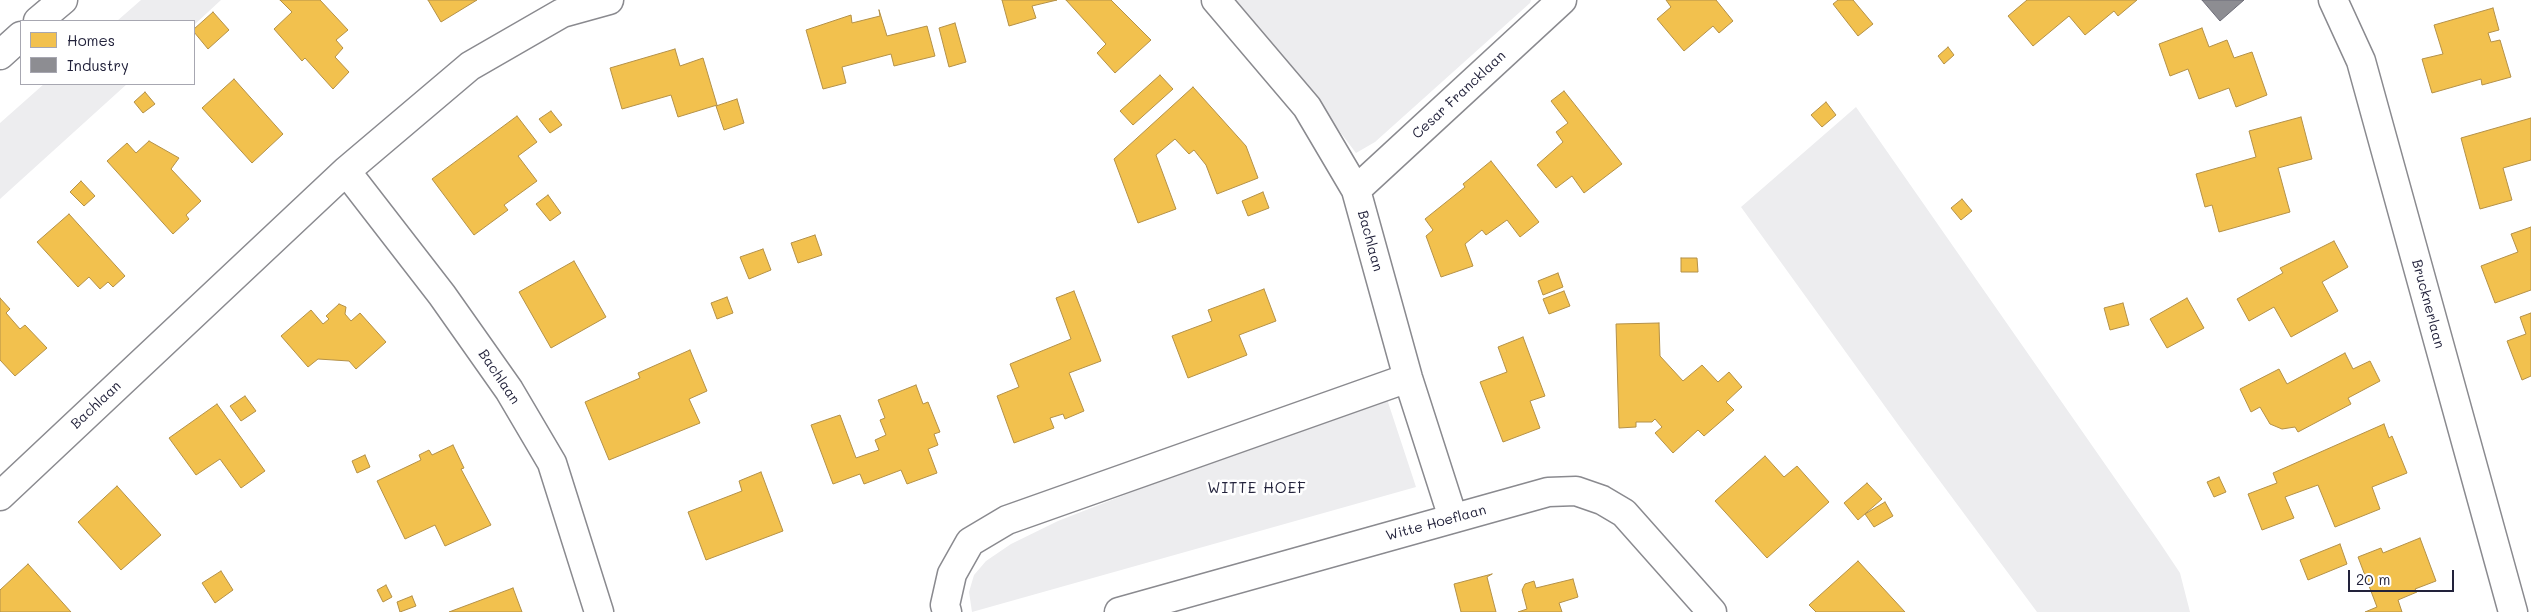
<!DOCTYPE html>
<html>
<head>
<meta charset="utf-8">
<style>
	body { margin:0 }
	#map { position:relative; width:2531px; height:612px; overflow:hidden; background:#fff; font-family:Mali,sans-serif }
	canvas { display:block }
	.legend { position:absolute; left:20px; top:20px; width:175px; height:65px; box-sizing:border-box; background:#fff; border:1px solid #a7a7b1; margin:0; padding:6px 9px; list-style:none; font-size:15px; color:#22223b }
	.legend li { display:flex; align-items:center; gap:10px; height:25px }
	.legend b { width:25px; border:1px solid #a7a7b1 }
	.scale { position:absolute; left:2348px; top:570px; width:106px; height:22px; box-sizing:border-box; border:2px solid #22223b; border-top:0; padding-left:6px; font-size:15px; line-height:18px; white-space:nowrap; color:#22223b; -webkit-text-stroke:4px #fff; paint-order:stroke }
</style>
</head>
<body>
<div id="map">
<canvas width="2531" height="612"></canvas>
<ul class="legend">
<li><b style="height:14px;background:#f2c14e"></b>Homes</li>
<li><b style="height:14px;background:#8d8d92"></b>Industry</li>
</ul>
<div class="scale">20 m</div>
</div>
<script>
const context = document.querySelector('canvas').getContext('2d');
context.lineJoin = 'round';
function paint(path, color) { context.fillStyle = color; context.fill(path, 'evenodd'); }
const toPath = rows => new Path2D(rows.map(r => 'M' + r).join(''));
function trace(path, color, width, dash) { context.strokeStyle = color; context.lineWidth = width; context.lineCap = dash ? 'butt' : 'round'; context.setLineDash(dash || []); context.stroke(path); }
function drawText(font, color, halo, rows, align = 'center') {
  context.font = font + ' Mali,sans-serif'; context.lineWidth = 5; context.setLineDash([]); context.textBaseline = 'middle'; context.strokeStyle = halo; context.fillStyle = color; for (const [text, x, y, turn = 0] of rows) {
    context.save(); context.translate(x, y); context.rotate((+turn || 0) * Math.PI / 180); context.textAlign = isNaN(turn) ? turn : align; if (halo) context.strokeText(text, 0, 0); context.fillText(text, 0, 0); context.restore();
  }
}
const green = toPath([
	[141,0,221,0,194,25,194,21,117,21],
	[1233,0,1531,0,1530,3,1375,142,1356,153,1303,83],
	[44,84,127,84,0,199,0,123],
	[1856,107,2160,543,2180,573,2190,612,2037,612,1902,430,1741,207],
	[1385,393,1416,487,972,612,969,592,974,575,986,561,1011,544,1058,521]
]);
const homes = toPath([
	[280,0,320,0,348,30,336,40,343,48,335,57,349,72,333,89,305,58,302,61,274,29,292,12,280,0],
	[428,0,477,0,441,22,428,0],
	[1002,0,1057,0,1032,6,1036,18,1009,26,1002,0],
	[1066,0,1111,0,1151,40,1115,73,1097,53,1106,44,1066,0],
	[1716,0,1733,21,1719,33,1713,26,1684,51,1657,19,1671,7,1666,0,1716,0],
	[1838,0,1853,0,1873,24,1858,36,1833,4,1838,0],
	[2027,0,2137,0,2118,16,2114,11,2085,35,2069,16,2033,46,2008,16,2027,0],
	[2493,8,2499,30,2488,33,2491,42,2500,40,2511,77,2482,85,2481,79,2432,93,2422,59,2443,54,2434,25,2493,8],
	[879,10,887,36,927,26,935,56,894,66,891,54,842,67,846,83,823,89,806,30,851,15,852,23,880,16,879,10],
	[213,12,229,30,208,49,194,32,194,29,213,12],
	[955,23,966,62,949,67,939,28,955,23],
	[2202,28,2209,47,2227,40,2234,58,2252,52,2267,95,2236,107,2229,88,2199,99,2188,69,2170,76,2159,44,2202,28],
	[1948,47,1954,55,1944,64,1938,56,1948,47],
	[675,49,680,66,703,58,717,105,678,117,671,95,622,109,610,68,675,49],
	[1160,75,1173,89,1133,125,1120,111,1160,75],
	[234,79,283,134,252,163,202,108,234,79],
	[1193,87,1246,146,1258,178,1217,194,1206,165,1194,150,1189,154,1175,139,1156,155,1176,209,1138,223,1114,159,1193,87],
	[1564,91,1622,164,1584,193,1572,176,1556,188,1537,165,1563,142,1556,132,1568,123,1551,101,1564,91],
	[145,92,155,104,143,113,134,102,145,92],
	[737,99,744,123,724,130,716,106,737,99],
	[1826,102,1836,115,1822,127,1811,115,1826,102],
	[551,111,562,125,550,133,539,119,551,111],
	[517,116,537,142,518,156,537,181,504,205,508,210,474,235,432,179,517,116],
	[2301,117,2312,159,2278,168,2290,212,2219,232,2212,205,2205,207,2196,174,2256,157,2249,131,2301,117],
	[2531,118,2531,160,2503,168,2512,200,2480,209,2461,138,2531,118],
	[149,141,179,158,171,169,201,201,186,215,189,219,173,234,107,161,127,143,136,153,149,141],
	[1491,161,1539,222,1520,237,1507,220,1486,235,1482,230,1465,244,1473,266,1441,277,1426,236,1433,230,1425,219,1465,187,1463,184,1491,161],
	[81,181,95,196,84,206,70,192,81,181],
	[1263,192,1269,208,1248,216,1242,201,1263,192],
	[548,195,561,213,550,221,536,204,548,195],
	[1962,199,1972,211,1961,220,1951,208,1962,199],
	[69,214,125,276,113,287,108,282,100,289,89,277,78,287,37,242,69,214],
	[2531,227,2531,290,2495,303,2481,266,2518,252,2511,234,2531,227],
	[815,235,822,255,798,263,791,243,815,235],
	[2334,241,2348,267,2322,282,2338,311,2291,337,2274,307,2249,321,2237,299,2283,273,2280,268,2334,241],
	[763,249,771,270,749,279,740,257,763,249],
	[1681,258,1697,258,1698,272,1681,272,1681,258],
	[574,261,606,317,551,348,519,292,574,261],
	[1558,273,1563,287,1543,295,1538,281,1558,273],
	[1264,289,1276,321,1239,335,1247,355,1188,378,1172,336,1212,321,1208,310,1264,289],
	[1074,291,1101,361,1069,373,1084,411,1065,419,1063,414,1050,418,1054,428,1014,443,997,396,1019,387,1010,364,1071,339,1056,298,1074,291],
	[1564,291,1570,306,1549,314,1543,299,1564,291],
	[727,297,733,313,717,319,711,303,727,297],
	[0,298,10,309,6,313,20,329,25,325,47,348,15,376,0,360,0,298],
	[2187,298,2204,328,2167,348,2150,319,2187,298],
	[2123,303,2129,325,2110,330,2104,308,2123,303],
	[339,304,346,307,345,314,351,321,360,313,386,342,356,369,349,361,318,359,308,367,281,336,311,310,323,324,329,319,326,316,339,304],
	[2531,313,2531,376,2522,380,2507,341,2526,334,2520,317,2531,313],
	[1659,323,1660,356,1683,381,1702,365,1718,382,1729,372,1742,387,1726,402,1734,410,1704,436,1698,430,1673,453,1655,433,1662,427,1655,419,1652,422,1636,422,1636,427,1619,428,1616,324,1659,323],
	[1523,337,1545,396,1530,401,1540,428,1503,442,1480,382,1507,372,1498,347,1523,337],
	[690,350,707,391,689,399,700,423,609,460,585,402,640,378,638,373,690,350],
	[2345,353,2353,369,2370,361,2380,381,2348,398,2351,404,2298,432,2295,427,2282,429,2270,424,2260,407,2251,412,2240,389,2279,369,2287,384,2345,353],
	[916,385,923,404,928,402,940,432,934,434,938,445,928,449,937,473,907,484,901,470,864,484,860,474,833,484,811,425,840,415,856,458,879,450,875,440,886,435,880,420,885,418,878,400,916,385],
	[245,396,256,411,241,421,230,406,245,396],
	[217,404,265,471,241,488,220,459,196,475,169,438,217,404],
	[2384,424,2389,438,2392,436,2407,473,2372,487,2380,509,2335,527,2318,485,2285,497,2294,518,2262,530,2248,494,2277,483,2273,473,2384,424],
	[453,445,464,468,461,469,491,525,445,546,435,525,405,539,377,481,421,460,419,455,429,450,432,455,453,445],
	[365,455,370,467,357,473,352,461,365,455],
	[1765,456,1784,477,1797,466,1829,502,1767,558,1715,501,1765,456],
	[761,472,783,531,706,560,688,512,742,491,739,481,761,472],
	[2219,477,2226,492,2214,497,2207,482,2219,477],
	[1867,483,1882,499,1858,520,1844,503,1867,483],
	[117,486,161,535,121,570,78,522,117,486],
	[1885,502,1893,516,1874,527,1865,514,1885,502],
	[2420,538,2436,581,2415,589,2417,592,2398,600,2402,612,2365,612,2377,607,2358,557,2381,548,2383,553,2420,538],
	[2340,544,2347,564,2308,580,2300,560,2340,544],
	[1858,561,1905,612,1816,612,1809,605,1858,561],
	[28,564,71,612,0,612,0,590,28,564],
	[221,571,233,590,215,603,202,583,221,571],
	[1492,574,1487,577,1496,612,1461,612,1454,584,1492,574],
	[1573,579,1578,597,1559,603,1562,612,1518,612,1527,609,1522,590,1525,584,1534,581,1536,588,1573,579],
	[386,585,392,597,383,602,377,590,386,585],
	[513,588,522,612,449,612,513,588],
	[412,596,416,606,400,612,397,602,412,596]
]);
const industry = toPath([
	[2202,0,2244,0,2220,21,2202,0]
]);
const minor = toPath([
	[1216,0,1307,107,1356,190,1408,378,1453,518],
	[2333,0,2361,61,2513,612],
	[346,171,442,295,509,390,552,463,599,612],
	[1356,190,1562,0],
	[0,496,346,171,470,66,562,13,609,0],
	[947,612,945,605,952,574,970,542,1007,520,1408,378],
	[1119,612,1548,492,1576,491,1602,500,1624,513,1712,612]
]);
const secondary = toPath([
	[38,21,63,0],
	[0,55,21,36]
]);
const streetNames = [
	["Cesar Francklaan",1459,95,-43],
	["Bachlaan",1370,241,75],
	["Brucknerlaan",2428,304,75],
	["Bachlaan",499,377,56],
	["Bachlaan",96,405,-43],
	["Witte Hoeflaan",1436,523,-15]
];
const neighbourhoodNames = [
	["WITTE HOEF",1257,488]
];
paint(green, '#ededef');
paint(homes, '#f2c14e');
trace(homes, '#b49148', 1);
paint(industry, '#8d8d92');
trace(industry, '#6d6d78', 1);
trace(minor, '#8a8a8f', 31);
trace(secondary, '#8a8a8f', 31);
trace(minor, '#fff', 28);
trace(secondary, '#fff', 28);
drawText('14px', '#22223b', '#fff', streetNames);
context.letterSpacing = '1px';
drawText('15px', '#22223b', '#fff', neighbourhoodNames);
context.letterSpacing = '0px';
</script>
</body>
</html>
